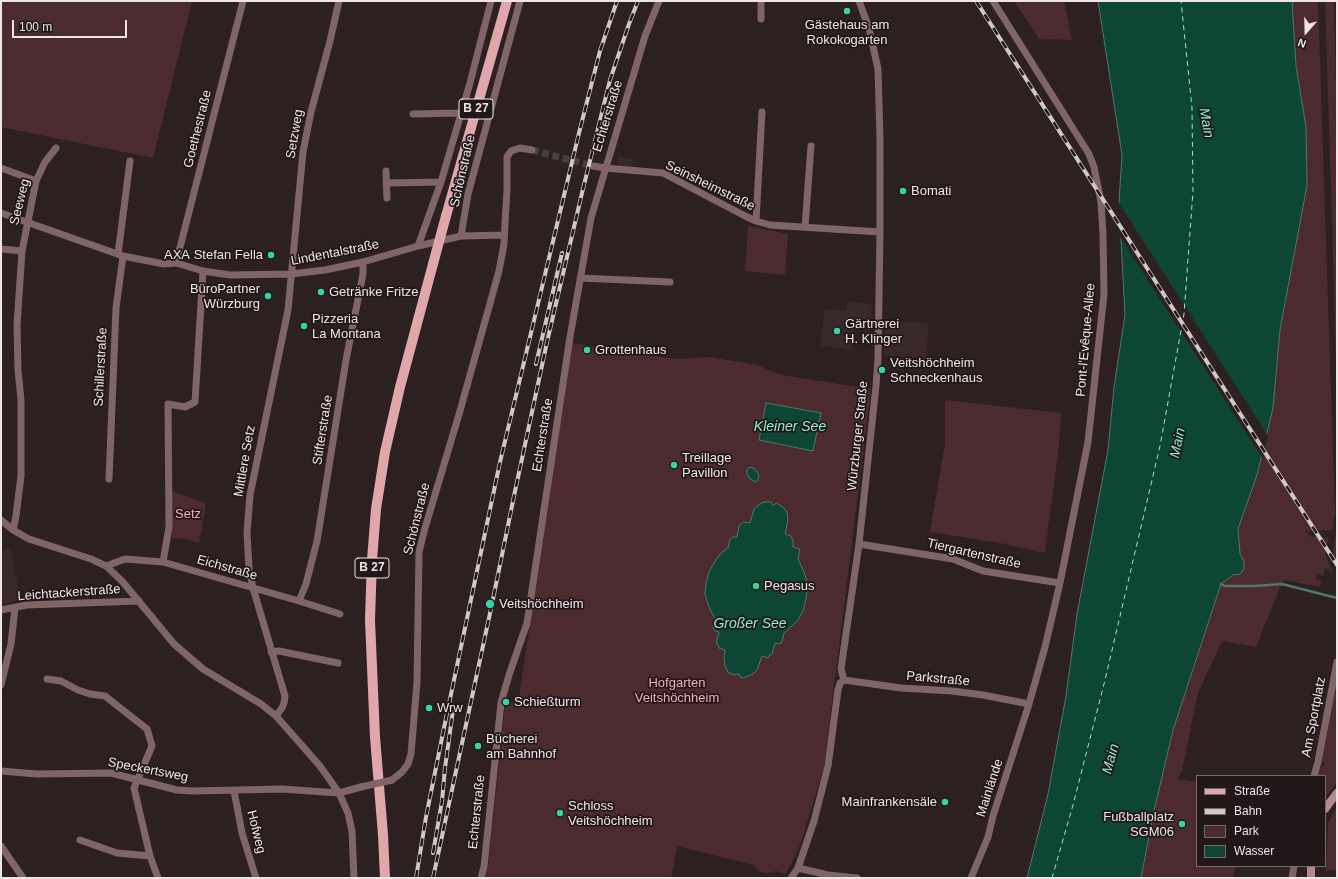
<!DOCTYPE html>
<html>
<head>
<meta charset="utf-8">
<style>
	body { margin:0 }
	#map { position:relative; width:1338px; height:879px; overflow:hidden; background:#2c2021; font-family:Arial,sans-serif }
	canvas { display:block }
	.frame { position:absolute; inset:0; border:2px solid #eee6e6; pointer-events:none }
	.legend { position:absolute; left:1196px; top:775px; width:130px; height:92px; box-sizing:border-box; background:#221718; border:1px solid #746a6a; margin:0; padding:5px 7px; list-style:none; font-size:12px; color:#eee6e6 }
	.legend li { display:flex; align-items:center; gap:8px; height:20px }
	.legend b { width:20px; border:1px solid #746a6a }
	.north { position:absolute; left:1286px; top:12px; width:40px; height:40px; -webkit-text-stroke:3px #221718; paint-order:stroke; rotate:200deg; font-size:11px; font-weight:700; line-height:16px; text-align:center; color:#eee6e6 }
	.north::after { content:''; display:block; margin:auto; width:14px; height:18px; background:#eee6e6; clip-path:polygon(50% 0,100% 100%,50% 72%,0 100%) }
	.scale { position:absolute; left:12px; top:20px; width:115px; height:18px; box-sizing:border-box; border:2px solid #eee6e6; border-top:0; padding-left:5px; font-size:12px; line-height:14px; white-space:nowrap; color:#eee6e6; -webkit-text-stroke:3px #221718; paint-order:stroke }
</style>
</head>
<body>
<div id="map">
<canvas width="1338" height="879"></canvas>
<div class="frame"></div>
<ul class="legend">
<li><b style="height:5px;background:#dfa6ab"></b>Straße</li>
<li><b style="height:5px;background:#d0c7c7"></b>Bahn</li>
<li><b style="height:11px;background:#4c2b2e"></b>Park</li>
<li><b style="height:11px;background:#0e4636"></b>Wasser</li>
</ul>
<div class="north">N</div>
<div class="scale">100 m</div>
</div>
<script>
const context = document.querySelector('canvas').getContext('2d');
context.lineJoin = 'round';
function paint(path, color) { context.fillStyle = color; context.fill(path, 'evenodd'); }
const toPath = rows => new Path2D(rows.map(r => 'M' + r).join(''));
function trace(path, color, width, dash) { context.strokeStyle = color; context.lineWidth = width; context.lineCap = dash ? 'butt' : 'round'; context.setLineDash(dash || []); context.stroke(path); }
function drawText(font, color, halo, rows, align = 'center') {
  context.font = font + ' Arial,sans-serif'; context.lineWidth = 3.5; context.setLineDash([]); context.textBaseline = 'middle'; context.strokeStyle = halo; context.fillStyle = color; for (const [text, x, y, turn = 0] of rows) {
    context.save(); context.translate(x, y); context.rotate((+turn || 0) * Math.PI / 180); context.textAlign = isNaN(turn) ? turn : align; if (halo) context.strokeText(text, 0, 0); context.fillText(text, 0, 0); context.restore();
  }
}
const built = toPath([
	[618,157,633,159,632,167,618,165],
	[847,301,872,305,870,331,854,330,852,350,820,346,825,309,847,311],
	[885,321,929,323,926,359,884,355],
	[10,548,21,600,1,604,1,551]
]);
const green = toPath([
	[1,1,192,1,153,158,1,127],
	[1014,1,1064,1,1072,40,1039,39],
	[1292,1,1318,1,1335,512,1332,530,1305,531,1311,537,1317,536,1329,539,1326,546,1326,557,1332,570,1331,574,1330,574,1331,569,1325,568,1323,576,1317,574,1316,580,1322,581,1320,587,1283,580,1256,647,1222,641,1198,693,1182,771,1177,779,1197,782,1197,866,1236,866,1233,878,1141,878,1154,811,1173,730,1221,584,1233,575,1240,554,1238,529,1257,475,1273,408,1280,330,1306,127,1296,66],
	[1325,1,1334,1,1337,132,1337,406,1332,219],
	[748,226,788,234,785,275,745,271],
	[572,343,676,359,710,357,757,365,781,375,871,389,824,767,801,843,786,874,776,871,768,873,764,873,759,871,754,865,677,846,671,878,485,878,488,868,505,705,507,705,509,702,518,704],
	[945,400,1061,413,1059,445,1045,553,1005,544,930,532,945,443],
	[171,491,206,503,199,543,186,539,172,538],
	[1337,532,1337,564,1335,565,1333,556,1334,541],
	[1337,681,1337,783,1325,798,1325,776,1317,776,1319,769,1325,765,1322,760],
	[1337,807,1337,870,1326,871,1328,823]
]);
const water = toPath([
	[1098,1,1292,1,1296,66,1306,127,1307,185,1280,330,1273,408,1257,475,1238,529,1240,554,1244,561,1244,569,1240,574,1233,575,1221,584,1173,730,1154,811,1141,878,1027,878,1048,794,1066,696,1077,614,1108,450,1114,387,1125,315,1119,202,1122,155,1098,1],
	[766,403,821,413,813,451,759,440,766,403],
	[750,467,755,469,759,475,758,480,756,482,750,479,747,474,747,470,750,467],
	[764,502,771,502,772,504,774,505,776,503,783,507,787,512,788,520,785,534,791,536,793,540,793,547,800,549,798,559,804,572,808,585,806,599,803,611,798,620,791,627,784,633,782,642,779,644,775,643,772,654,769,656,768,658,762,656,757,670,753,674,743,678,740,677,739,674,736,674,734,675,728,672,725,666,724,658,725,650,719,648,718,644,716,643,719,632,715,631,713,627,715,619,709,607,705,594,706,583,709,572,714,563,720,554,728,548,730,539,733,537,737,537,739,526,743,522,750,523,754,509,757,506,764,502]
]);
const pier = toPath([
	[1117,200,1268,436,1263,459,1118,234]
]);
const stream = toPath([
	[1221,584,1225,586,1254,586,1282,584,1337,598]
]);
const ferry = toPath([
	[1052,878,1073,805,1105,680,1160,446,1184,314,1193,191,1192,108,1181,1]
]);
const streetTunnel = toPath([
	[532,150,593,166]
]);
const street = toPath([
	[761,1,761,19],
	[413,114,461,113],
	[593,166,605,168,663,173,745,216,756,221,770,225,880,232],
	[1,168,36,181],
	[386,171,387,198],
	[386,183,441,182],
	[1,213,123,256,164,264,176,263,203,271,230,275,291,274,325,270,363,262,418,246,461,236,504,235],
	[756,221,762,112],
	[805,227,811,146],
	[461,236,468,194,520,1],
	[418,246,441,182,470,83,491,1],
	[1,249,22,251],
	[118,254,130,161],
	[176,263,243,1],
	[580,278,670,282],
	[109,479,116,308,123,256],
	[1,520,13,530,29,539,91,559,106,566,122,581,174,644,203,669,261,704,276,716,320,766,339,793,348,813,352,831,354,878],
	[13,530,16,516,21,476,21,400,18,370,17,325,22,251,36,181,45,162,56,148],
	[859,544,953,559,983,571,1060,583],
	[163,562,169,527,168,404,185,407,195,402,203,271],
	[106,566,125,559,163,562,299,601,340,614],
	[299,601,306,584,317,541,346,360,363,274,363,262],
	[1,610,27,605,139,601],
	[271,652,279,651,338,663],
	[47,679,61,681,78,690,90,694,105,696,147,729,152,746,134,788,150,856,158,878],
	[844,680,841,669,859,544,876,386,878,359,880,232,880,139,878,69,869,28,859,1],
	[844,680,901,688,952,691,983,695,1029,704],
	[1,685,11,644,15,608],
	[276,716,282,708,284,703,285,696,253,588,249,568,247,533,250,495,288,310,303,152,311,112,330,41,339,1],
	[1,771,37,774,111,773,177,790,193,791,282,789,339,793,361,787],
	[1314,776,1318,762,1337,662],
	[392,780,402,772,408,764,411,754,417,682,419,552,425,528,460,411,499,271,504,244,505,223,507,190,507,157,511,151,520,148,532,150],
	[234,791,242,833,256,878],
	[80,840,117,853,150,856],
	[1,846,23,878],
	[798,868,828,875,857,878],
	[481,878,484,867,501,703,509,675,527,623,570,337,591,218,645,36,659,1],
	[791,878,798,868,814,821,828,766,838,690,840,683,844,680],
	[971,878,988,837,993,816,1029,704,1045,647,1060,583,1088,442,1104,294,1103,234,1101,202,1094,167,1089,154,993,1],
	[1292,878,1294,866]
]);
const secondary = toPath([
	[1325,809,1337,793],
	[1311,866,1311,878]
]);
const primary = toPath([
	[446,216,507,1],
	[385,878,383,835,375,737,370,620,372,560,376,509,385,452,400,387,433,264]
]);
const rail = toPath([
	[976,1,1337,565],
	[536,364,562,253],
	[433,853,442,801,445,768,453,710],
	[416,878,426,817,446,718,500,462,579,133,600,51,617,1],
	[433,878,492,604,514,496,547,342,582,193,610,80,629,24,638,1]
]);
const streetBridge = toPath([
	[361,787,392,780]
]);
const primaryBridge = toPath([
	[433,264,446,216]
]);
const markers = [
	[847,11,4,"#33d4a8"],
	[903,191,4,"#33d4a8"],
	[271,255,4,"#33d4a8"],
	[321,292,4,"#33d4a8"],
	[268,296,4,"#33d4a8"],
	[304,326,4,"#33d4a8"],
	[837,331,4,"#33d4a8"],
	[587,350,4,"#33d4a8"],
	[882,370,4,"#33d4a8"],
	[674,465,4,"#33d4a8"],
	[756,586,4,"#33d4a8"],
	[490,604,5,"#33d4a8"],
	[506,702,4,"#33d4a8"],
	[429,708,4,"#33d4a8"],
	[478,746,4,"#33d4a8"],
	[945,802,4,"#33d4a8"],
	[560,813,4,"#33d4a8"],
	[1182,824,4,"#33d4a8"]
];
const shields = [
	[476,109,34],
	[372,568,34]
];
const shieldNames = [
	["B 27",476,109],
	["B 27",372,568]
];
const poiNames = [
	["Gästehaus am",847,25,"center"],
	["Rokokogarten",847,40,"center"],
	["Bomati",911,191],
	["AXA Stefan Fella",263,255,"right"],
	["BüroPartner",260,289,"right"],
	["Würzburg",260,304,"right"],
	["Getränke Fritze",329,292],
	["Pizzeria",312,319],
	["La Montana",312,334],
	["Gärtnerei",845,324],
	["H. Klinger",845,339],
	["Grottenhaus",595,350],
	["Veitshöchheim",890,363],
	["Schneckenhaus",890,378],
	["Treillage",682,458],
	["Pavillon",682,473],
	["Pegasus",764,586],
	["Veitshöchheim",499,604],
	["Schießturm",514,702],
	["Wrw",437,708],
	["Bücherei",486,739],
	["am Bahnhof",486,754],
	["Mainfrankensäle",937,802,"right"],
	["Schloss",568,806],
	["Veitshöchheim",568,821],
	["Fußballplatz",1174,817,"right"],
	["SGM06",1174,832,"right"]
];
const streetNames = [
	["Echterstraße",608,116,-73],
	["Goethestraße",198,129,-76],
	["Setzweg",295,134,-80],
	["Schönstraße",463,171,-77],
	["Seinsheimstraße",710,186,26],
	["Seeweg",20,202,-76],
	["Lindentalstraße",335,253,-11],
	["Pont-l'Evêque-Allee",1086,340,-85],
	["Schillerstraße",101,367,-87],
	["Stifterstraße",323,430,-81],
	["Echterstraße",543,435,-81],
	["Würzburger Straße",858,436,-84],
	["Mittlere Setz",245,461,-80],
	["Schönstraße",417,519,-76],
	["Tiergartenstraße",974,554,13],
	["Eichstraße",227,568,16],
	["Leichtackerstraße",69,593,-4],
	["Parkstraße",938,679,5],
	["Am Sportplatz",1314,717,-79],
	["Speckertsweg",148,770,11],
	["Mainlände",990,788,-72],
	["Echterstraße",477,812,-84],
	["Hofweg",256,832,76]
];
const parkNames = [
	["Setz",188,514],
	["Hofgarten",677,683],
	["Veitshöchheim",677,698]
];
const waterNames = [
	["Main",1206,123,80],
	["Kleiner See",790,427],
	["Main",1178,443,-78],
	["Großer See",750,624],
	["Main",1111,759,-75]
];
paint(built, '#392829');
paint(green, '#4c2b2e');
paint(water, '#0e4636');
trace(water, '#51766b', 1);
paint(pier, '#2c2021');
trace(stream, '#51766b', 2.5);
trace(ferry, '#89f0cc', 1, [5, 4]);
trace(streetTunnel, '#493e3f', 7, [7, 3.5]);
trace(street, '#806567', 7);
trace(secondary, '#b68a8d', 8);
trace(primary, '#dfa6ab', 10);
trace(rail, '#d0c7c7', 4);
trace(rail, '#221718', 2.5, [8]);
trace(streetBridge, '#806567', 7);
trace(primaryBridge, '#dfa6ab', 10);
for (const [x, y, r, color] of markers) { const dot = new Path2D(); dot.arc(x, y, r, 0, 2 * Math.PI); context.fillStyle = color; context.fill(dot); trace(dot, '#221718', 1.5); }
for (const [x, y, w] of shields) { const box = new Path2D(); box.roundRect(x - w / 2, y - 10, w, 20, 3); context.fillStyle = '#221718'; context.fill(box); trace(box, '#eee6e6', 1); }
drawText('bold 12px', '#eee6e6', null, shieldNames);
drawText('13px', '#eee6e6', '#221718', poiNames, 'left');
drawText('13px', '#eee6e6', '#221718', streetNames);
drawText('13px', '#f7adb4', '#221718', parkNames);
drawText('italic 14px', '#89f0cc', '#221718', waterNames);
</script>
</body>
</html>
